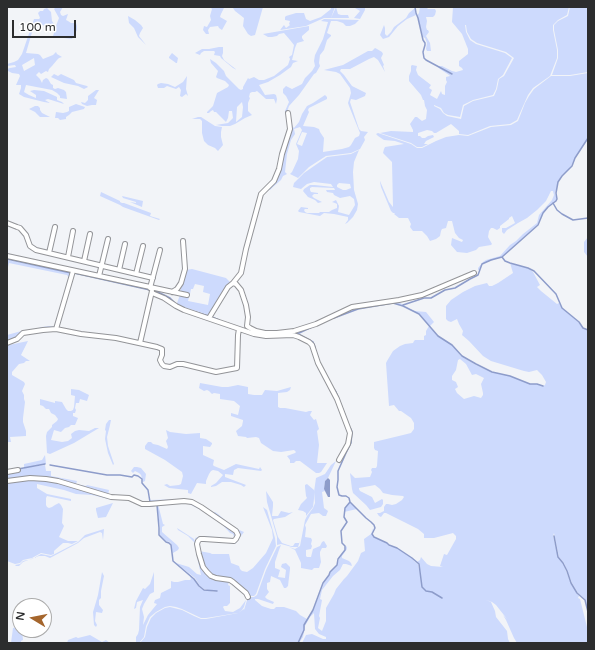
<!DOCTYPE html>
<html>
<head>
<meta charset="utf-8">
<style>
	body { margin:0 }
	#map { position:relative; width:595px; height:650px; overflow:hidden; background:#f2f4f8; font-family:"Varela Round",sans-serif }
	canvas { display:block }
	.frame { position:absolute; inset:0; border:8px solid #2c2d2e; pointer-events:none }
	.north { position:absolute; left:12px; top:598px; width:40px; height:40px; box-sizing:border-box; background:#fff; border:1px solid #ababab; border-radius:50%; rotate:280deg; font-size:11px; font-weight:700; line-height:16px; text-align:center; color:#2c2d2e }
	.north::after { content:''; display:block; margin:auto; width:14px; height:18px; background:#a5662d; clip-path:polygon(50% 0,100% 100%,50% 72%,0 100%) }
	.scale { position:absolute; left:12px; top:20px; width:64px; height:18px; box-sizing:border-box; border:2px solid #2c2d2e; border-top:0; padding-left:5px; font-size:12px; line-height:14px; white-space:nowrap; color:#2c2d2e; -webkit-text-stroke:3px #fff; paint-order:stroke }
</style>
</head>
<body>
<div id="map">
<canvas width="595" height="650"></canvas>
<div class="frame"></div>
<div class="north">N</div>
<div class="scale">100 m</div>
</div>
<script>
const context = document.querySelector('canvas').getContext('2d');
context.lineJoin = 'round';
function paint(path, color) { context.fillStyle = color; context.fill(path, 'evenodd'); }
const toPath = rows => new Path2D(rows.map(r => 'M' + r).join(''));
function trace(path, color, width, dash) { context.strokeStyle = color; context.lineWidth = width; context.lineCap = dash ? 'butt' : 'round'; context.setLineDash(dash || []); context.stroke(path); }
const green = toPath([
	[59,7,63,7,60,12,61,15,63,16,68,14,66,20,68,21,71,23,76,23,77,26,77,30,72,39,56,37,53,36,54,33,53,31,41,24,35,22,26,53,38,54,40,55,43,59,53,55,56,52,57,54,62,57,59,58,57,60,52,66,49,69,48,72,46,71,41,74,39,72,36,75,40,79,42,83,43,80,46,78,48,79,51,84,53,85,53,88,55,89,58,88,64,90,66,92,67,99,60,98,60,96,57,93,52,90,26,85,24,92,29,95,36,98,36,95,30,91,34,90,44,91,55,96,57,97,57,100,62,102,64,104,48,99,45,100,50,103,44,102,24,97,19,94,21,88,21,85,16,85,20,76,19,74,12,73,8,71,7,69,10,68,16,67,15,65,7,66,7,64,14,62,18,60,22,54,34,19,39,19,40,18,38,13,40,11,43,11,44,9,47,8,51,12,52,21,54,24,56,26,59,18,54,9,55,8],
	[34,58,35,65,24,71,22,65],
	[210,7,221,7,224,8,221,14,220,17,227,21,222,30,219,28,218,26,210,27,208,30,209,34,206,34,203,30,204,26,207,27,211,20,210,16,212,9],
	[234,7,263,7,255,35,251,36,248,34,243,26,244,18,235,11,233,8],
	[331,7,335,7,331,18,324,18,306,26,280,30,284,25,286,28,290,25,289,24,290,21,285,20,285,17,286,16,296,13,304,13,306,19,310,21,321,17,331,9],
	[336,7,338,14,341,15,348,15,349,18,331,18],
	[356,7,365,7,365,10,360,19,354,18,360,11,355,8],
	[420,7,426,7,428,9,435,9,436,11,435,15,433,17,426,17,427,21,426,27,427,30,428,30,429,32,426,36,430,43,431,51,427,51,426,49,427,43,425,38,423,37,418,18,417,16,419,13],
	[453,7,569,7,567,15,558,20,553,25,553,30,557,50,557,58,550,76,533,88,528,95,520,113,517,120,510,124,490,126,468,135,459,134,459,131,451,124,436,133,434,133,432,131,427,130,418,133,418,136,420,136,422,138,425,138,428,136,433,135,434,137,426,141,424,144,428,144,422,147,417,147,411,143,380,133,391,131,413,132,413,130,410,124,415,117,417,117,422,121,426,119,427,110,425,106,424,100,423,100,421,95,409,81,409,76,411,71,411,66,412,65,417,66,416,70,418,75,431,85,429,88,432,90,430,95,437,99,441,91,442,94,445,95,445,86,447,82,446,80,446,77,450,76,449,75,440,69,437,66,442,66,452,71,456,72,463,70,462,68,459,66,459,61,468,54,468,49,462,34,452,22],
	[465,25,466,25,467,32,471,39,477,43,506,52,514,58,504,76,499,79,497,89,494,96,473,101,464,106,461,119,447,116,443,113,440,109,434,106,434,105,441,108,444,113,448,115,460,117,463,105,473,100,493,95,496,89,498,79,503,75,512,58,505,53,476,44,470,40,466,32],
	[570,7,588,7,588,72,570,75,552,75,558,58,558,50,554,30,554,25,558,21,568,16],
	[415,8,416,15,407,19,398,26,389,37,383,39,380,35,384,25,385,28,385,34,387,36,391,32,394,27,406,18,409,13],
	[128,16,135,20,141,25,143,28,140,33,139,36,146,45,138,37,134,28,129,23],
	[324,19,359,20,355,24,350,26,346,26,343,23,337,21,331,21,327,33,331,35,331,36,327,40,324,50,320,55,319,63,320,66,316,73,314,74,299,95,289,106,287,112,287,120,285,111,289,102,286,96,283,93,283,89,286,86,292,89,302,84,305,78,312,71,315,66,314,61,315,55,323,39,328,22,321,21],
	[309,26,309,30,302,36,302,38,304,41,297,43,295,48,292,60,298,61,293,63,291,67,280,75,268,82,259,85,265,95,274,94,276,95,277,99,276,104,274,99,266,99,257,91,255,92,252,92,250,93,249,97,250,98,248,103,248,111,252,115,245,118,235,124,230,126,222,126,216,125,228,123,233,118,232,111,229,111,228,118,226,122,216,112,214,112,213,110,211,111,209,113,207,113,207,112,213,106,217,93,228,87,229,85,225,81,217,78,216,77,218,71,211,63,210,59,216,63,224,71,226,76,239,89,241,90,243,89,243,87,248,78,249,79,254,77,259,80,264,80,274,76,288,65,290,59,289,57,292,55,294,45,290,40,284,33,279,34,277,36,272,37,268,37,263,34],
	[242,102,243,107,242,117,236,122,237,107],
	[219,47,223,47,223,53,222,56,224,60,237,70,233,68,221,58,220,56,214,55,215,52,214,51,204,51,201,53,200,55,195,53,202,49,209,49],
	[375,48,377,49,382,52,383,54,381,58,384,65,383,66,385,72,378,60,374,57,369,59,350,69,341,69,340,71,344,75,352,86,366,93,365,96,356,100,351,99,350,102,359,129,361,131,368,132,364,137,365,140,360,149,351,153,326,156,309,167,298,178,290,174,292,172,298,159,299,151,296,144,302,130,300,127,294,129,295,134,291,140,287,154,285,172,287,174,283,176,281,180,273,187,270,190,267,189,274,181,291,122,293,127,294,128,299,122,302,114,307,106,313,103,325,95,327,97,327,99,309,108,308,110,309,112,303,126,314,127,319,129,320,132,324,138,323,152,342,149,349,147,351,145,355,138,359,136,360,133,349,106,348,103,351,93,350,88,340,74,336,72,324,70,343,65,368,51,372,51],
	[302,132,307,133,302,146,297,144],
	[172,53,178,58,177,63,176,63,169,58,169,57],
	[588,73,588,138,575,158,571,166,568,170,561,176,558,182,555,193,557,199,556,201,548,207,543,213,537,225,502,257,484,263,482,264,479,270,478,270,478,268,483,262,486,260,500,256,510,245,516,241,523,234,537,223,539,215,552,200,554,195,553,191,551,191,546,201,537,210,527,218,518,223,507,230,504,234,502,232,502,228,506,228,515,223,512,216,509,218,509,219,500,226,500,228,497,230,493,228,491,228,489,231,488,237,492,244,491,245,479,247,476,250,467,253,457,252,451,245,452,238,462,242,463,240,459,238,455,233,452,221,448,221,446,228,442,229,441,231,440,236,436,239,430,241,427,236,422,231,413,231,410,227,411,224,408,218,399,218,394,214,395,213,393,213,391,211,381,187,380,182,380,181,389,202,393,207,392,162,383,153,384,149,385,147,404,144,395,141,384,140,378,136,376,134,378,133,411,144,417,148,422,148,436,141,446,137,459,135,468,136,491,127,511,125,518,121,525,103,529,96,534,89,551,76,570,76],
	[54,74,58,76,61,74,74,80,76,83,87,86,88,87,84,89,78,86,64,83,51,77],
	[187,76,186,89,188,96,186,94,182,97,180,96,181,90,179,87,176,89,167,86,164,88,158,88,157,85,158,84,161,83,168,84,175,87,183,82],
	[96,90,99,90,94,98,97,100,96,105,92,105,87,106,82,104,81,102,85,103,88,100,88,96],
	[76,104,85,107,84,109,72,112,69,115,66,117,66,119,60,120,58,118,55,118,56,112,63,113,67,112,69,111,69,107],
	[35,106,38,106,40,108,40,110,42,113,50,117,40,117,35,112,29,109],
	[198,117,201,117,215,126,222,127,221,132,221,137,223,145,218,151,215,148,208,145,204,141,202,133,202,121,200,119,192,119],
	[359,150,354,162,353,172,354,190,358,204,357,210,353,217,347,223,345,224,348,220,348,217,334,214,324,213,320,216,299,212,298,211,301,207,308,208,308,209,305,209,304,210,305,212,307,213,319,213,320,212,329,212,332,210,337,208,337,204,335,203,332,202,336,200,339,206,338,212,349,215,355,205,354,199,350,196,340,198,334,195,333,193,327,192,326,190,335,190,334,188,312,187,310,188,310,190,311,192,318,193,318,194,314,194,312,196,314,198,322,202,318,203,315,200,308,197,303,191,304,189,310,185,315,185,333,187,331,184,314,182,307,184,301,189,293,187,294,183,304,173,327,157,351,154],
	[339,183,350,184,351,188,346,190,343,190,337,187,337,185],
	[101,192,120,201,120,202,122,203,124,203,151,213,150,216,160,219,159,220,123,207,120,205,100,196],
	[122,196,143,201,142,207,130,202,136,203,136,202,123,198],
	[588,237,588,257,584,252,584,242],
	[7,260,71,273,70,280,67,275,9,263,7,271],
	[510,263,528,268,533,272,540,285,537,287,541,291,557,304,559,303,562,308,578,322,583,328,588,331,588,610,585,599,578,593,572,583,567,570,564,563,559,557,554,533,553,536,558,557,563,563,566,571,571,584,579,596,578,598,580,599,588,631,588,643,517,643,514,638,506,620,503,615,507,619,496,605,492,602,486,600,491,602,495,611,496,617,507,631,508,639,510,643,302,643,306,635,312,634,323,639,326,639,326,637,319,634,315,629,314,613,310,617,305,626,303,637,299,643,140,643,145,637,147,627,151,618,156,613,165,608,170,607,182,610,194,616,201,619,206,619,238,613,244,609,244,610,248,597,254,597,257,595,266,570,277,547,281,545,279,550,275,562,275,568,280,570,278,577,285,578,286,570,281,567,282,564,286,563,290,567,290,569,288,586,286,588,284,588,280,580,271,576,270,582,267,583,267,589,269,592,265,597,267,599,274,602,273,604,258,599,255,599,255,600,262,606,271,609,274,609,276,607,284,607,296,611,300,615,307,619,313,611,324,583,329,575,330,572,337,565,339,559,345,550,346,546,347,547,347,549,342,556,342,558,349,561,351,563,352,566,346,564,343,564,340,570,333,576,322,590,320,599,322,600,319,616,320,618,318,628,322,631,326,621,326,608,334,594,336,589,344,579,347,576,358,561,361,553,365,551,364,539,371,534,374,526,372,534,373,537,387,543,389,546,397,548,412,558,414,561,418,564,420,575,419,564,412,558,417,562,420,560,421,557,427,564,431,566,443,567,440,566,444,554,447,555,456,539,456,536,453,533,434,538,424,538,424,534,418,529,386,513,384,513,381,517,379,516,377,513,380,513,384,511,384,507,386,504,388,504,392,505,396,504,402,500,404,497,403,496,392,495,383,493,380,489,375,485,359,488,359,489,360,491,372,497,375,503,382,499,383,500,383,504,381,507,370,510,366,505,353,493,352,489,350,473,355,478,370,477,372,472,371,470,372,468,376,468,377,466,378,451,375,450,374,448,374,442,403,435,411,433,414,429,414,423,411,418,401,411,399,411,394,405,389,406,386,363,387,361,393,351,400,346,405,344,413,343,414,341,415,340,424,340,424,336,426,335,426,331,429,326,438,336,452,345,461,356,476,365,492,372,510,376,526,382,530,384,537,384,543,386,545,385,546,382,542,375,537,370,529,372,524,371,491,361,483,356,469,341,462,335,463,331,459,324,457,319,451,322,448,321,446,319,446,306,451,300,463,292,475,286,487,283,489,286,492,286,498,283,513,273],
	[460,359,466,364,472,375,476,374,484,378,481,384,483,393,483,395,481,398,474,396,464,399,457,393,455,389,458,387,456,382,452,380,452,376,456,370,458,360],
	[192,269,226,278,230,282,223,290,209,315,180,306,177,303,180,295,189,297,188,301,208,305,210,294,203,292,204,286,195,284,193,289,191,289,190,294,180,292,186,270],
	[397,301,410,309,415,311,426,312,434,322,430,326,419,314,411,310,403,305,393,303,358,309,352,311,330,319,297,334,314,343,318,359,330,383,336,392,349,426,352,432,351,442,350,439,351,433,338,398,319,362,313,344,309,341,299,336,293,335,260,335,237,328,214,319,211,318,211,317,224,322,255,333,246,329,247,323,247,326,250,328,256,331,265,333,294,332,316,324,352,308],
	[49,326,56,327,55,328,23,332,16,338,7,342,7,335,25,330,31,330,42,327],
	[28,341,21,355,30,361,26,361,24,363,19,364,12,372,12,375,24,382,25,384,22,391,24,395,24,399,25,402,23,418,23,422,26,431,26,436,10,437,11,442,7,442,7,344,9,345],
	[200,383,222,387,228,387,238,385,248,387,248,394,254,395,262,395,265,390,277,391,291,387,290,390,287,392,278,393,278,407,280,408,285,408,306,412,309,411,312,411,310,415,314,420,316,419,319,429,317,431,319,445,317,463,327,463,321,472,319,473,316,473,300,461,296,461,294,463,290,463,290,460,287,456,295,453,296,452,294,450,281,452,273,451,261,443,259,438,256,437,247,438,246,437,238,436,236,431,242,426,243,421,243,420,231,416,231,413,238,415,240,406,234,401,220,399,220,394,214,393,212,394,209,391,207,390,204,391,199,388],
	[71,389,79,390,89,395,87,401,80,399,79,403,76,403,75,408,76,410,75,413,73,413,73,416,78,418,75,425,71,425,69,427,65,428,61,432,54,430,51,440,62,442,68,441,72,438,71,434,75,431,79,430,89,431,95,428,99,428,74,443,50,454,47,453,46,436,47,432,52,427,52,425,57,421,58,419,55,415,51,413,49,409,46,409,43,406,40,405,40,399,55,403,55,401,62,402,66,409,68,411,71,411,73,410,74,407,75,396,71,395],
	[109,420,111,420,110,425,107,437,108,446,114,464,113,465,108,453,105,439,106,431,105,430,106,424],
	[166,430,170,432,186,434,200,433,200,438,206,439,212,443,212,444,210,447,203,446,203,455,214,460,213,465,214,466,224,470,236,464,259,469,260,467,262,470,261,471,238,468,234,470,233,475,225,474,225,477,246,485,244,487,241,485,231,482,222,482,216,486,211,487,211,486,216,483,223,475,218,471,213,470,211,471,209,474,206,481,206,484,197,483,191,494,188,493,188,490,169,488,164,485,167,484,170,486,179,485,181,484,183,476,182,472,165,460,145,449,145,446,148,442,151,442,153,444,158,445,167,449,168,447,166,441,168,438],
	[45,455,46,464,24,468,24,464,42,460],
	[336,461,328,478,325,481,324,489,325,491,322,492,324,508,328,511,326,516,323,516,319,513,311,514,305,525,306,528,305,537,311,538,312,540,311,544,312,546,311,549,306,550,306,556,307,557,311,557,313,549,320,546,322,542,324,541,327,546,326,548,322,548,320,552,320,555,321,562,319,568,314,568,312,570,301,568,301,563,296,552,295,550,289,547,295,549,300,546,305,520,307,516,313,508,315,503,314,492,316,478,325,474,331,465],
	[45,465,46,471,51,471,51,476,77,481,76,484,86,486,87,485,109,490,108,495,47,478,7,481,7,473,20,470,7,472,23,468,24,469,24,468],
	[134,467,137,467,141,468,146,474,145,481,143,482,141,475,139,473,135,471,133,473,131,471],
	[30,479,46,480,113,498,113,500,92,495,76,494,64,490,37,484,37,488,47,494,71,499,71,501,47,496,46,498,46,505,47,507,49,508,52,507,55,505,59,503,61,505,63,509,62,523,64,526,59,537,68,541,78,541,72,544,68,543,63,543,55,550,54,551,54,554,51,555,41,553,32,558,23,560,20,563,15,564,7,561,7,482],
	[307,484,314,490,314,499,313,507,306,516,306,513,303,511,298,510,301,504,307,498,306,496,305,487,305,485],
	[266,491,273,502,273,506,272,516,278,516,281,511,289,513,293,512,285,517,274,519,273,520,278,537,282,543,291,546,293,546,295,543,299,543,300,541,298,547,292,547,281,544,277,545,277,537,267,502],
	[184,499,188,499,193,501,213,513,215,512,218,514,226,521,237,529,244,532,241,536,236,543,234,544,229,543,234,542,238,535,192,502,151,502,150,500],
	[174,502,191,503,200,508,235,532,237,535,233,540,204,538,197,543,195,538,201,536,228,538,234,538,234,537,233,534,230,533,220,522,205,512,189,504,167,504,160,506,159,504],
	[350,502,357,509,344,512,345,509],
	[113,503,106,517,98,518,96,510,96,508],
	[158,504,163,524,165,525,162,527,162,532,177,545,179,548,178,550,173,553,174,561,171,544,170,542,166,541,160,535,160,528,157,505,144,507,143,505],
	[263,507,267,510,275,538,276,546,265,569,256,594,254,596,249,596,237,584,212,575,204,567,199,551,210,553,212,554,229,554,231,563,239,566,240,569,242,571,247,572,253,568,266,553,273,538,272,530],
	[177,528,194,539,207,573,229,581,237,585,247,597,235,585,229,582,228,585,230,586,230,603,227,606,224,606,223,607,225,611,233,612,240,608,246,600,244,607,242,610,238,613,206,618,201,618,182,609,176,607,170,606,165,607,156,612,150,617,146,626,144,637,139,643,136,643,136,637,138,634,139,630,140,607,143,600,137,602,136,608,134,609,136,601,143,588,145,589,150,584,154,572,154,592,150,594,144,604,142,609,144,617,143,625,148,615,157,604,154,603,155,600,160,598,161,593,171,588,171,581,174,582,178,582,185,580,190,580,191,579,189,574,194,579,199,587,204,590,218,592,204,589,200,586,195,578,176,563,189,567,197,574,201,575,194,542,188,536,178,530],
	[104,529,103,540,102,533,100,532,84,538,78,543,50,558,45,556,39,556,23,562,19,566,16,566,15,565,20,564,23,561,32,559,41,554,51,556,78,542,85,535],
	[102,572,104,576,101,591,101,598,99,600,99,605,103,610,102,613,96,612,95,621,97,625,96,627,94,625,93,612,96,602,98,595],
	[19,606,20,610,20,630,22,630,23,640,21,641,21,643,11,643,13,628,17,627,16,608],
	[90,635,102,642,106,640,110,643,67,643,68,640,76,637,78,638]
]);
const water = toPath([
	[328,478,330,480,330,497,328,497,324,489,325,481]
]);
const stream = toPath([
	[415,7,416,13,418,18,423,40,425,43,425,45,423,52,424,58,426,60,452,74],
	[553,203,557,210,562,214,573,220,588,218],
	[502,257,505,261,510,263,528,268,534,271,556,294,562,308,579,322,583,328,588,330],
	[7,259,71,273],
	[74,273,150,290],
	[154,290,170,298,176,304],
	[403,305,424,298,431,298,445,290,455,288,470,279,478,275,482,264,491,260,502,257,538,225,543,213,548,207,556,201,557,199,556,193,558,182,562,176,572,166,575,158,588,138],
	[192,311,209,316],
	[212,317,219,320],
	[334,318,358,309,393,303,403,306,419,314,438,336,452,345,462,356,476,364,492,372,510,376,530,384,537,384,543,386],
	[295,334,300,335,313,342,315,347],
	[297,334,312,327],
	[334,389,336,392,345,415],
	[351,429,352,432,351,443,346,453,338,471,338,480,337,487,339,495,342,496,346,496,349,498,350,502,366,518,371,522,374,525,375,528,372,534,374,537,387,543,389,545,397,548,412,558,419,564,422,587,426,591,432,592,442,598],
	[50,465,107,475,120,475,132,477,134,475,138,476,142,479,142,483,148,490,150,502],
	[18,469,45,464],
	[150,506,157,505,159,528,159,535,166,542,169,543,171,545,173,561,194,579,199,586,204,590,217,591],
	[554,536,558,557,563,563,567,571,571,583,577,593,585,600,588,612],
	[298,643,304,630,304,625,313,610,323,583,329,575,330,572,337,565,338,559,345,550,345,546,342,543,341,531,347,522,344,517,345,508,350,502]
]);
const minor = toPath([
	[7,223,17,227,20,228,26,235,30,246,36,250,153,278],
	[49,253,55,227],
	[7,256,187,295],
	[68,257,73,231],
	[84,261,90,234],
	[119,270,125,244],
	[136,274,143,246],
	[99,276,108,239],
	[233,283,241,273,246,249,261,194,274,181,279,169,282,154,290,129,288,113],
	[150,288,160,250],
	[172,292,177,289,181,283,185,269,183,241],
	[152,293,164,298,176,306,184,310,254,334,266,336,293,335,299,337,309,342,312,345,318,363,337,399,350,433,348,444,339,460],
	[209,318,228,287,233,283,236,284,241,290,246,305,248,317,247,326,250,328,256,331,265,333,277,333,294,331,316,324,352,307,399,300,422,295,474,273],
	[56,329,73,271],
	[7,343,17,339,23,333,43,330,56,329,81,334,116,338,157,347,162,349,162,355,160,360,162,364,164,366,170,367,177,364,183,364,216,372,237,368,238,335,239,329],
	[140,343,152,291],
	[7,472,18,470],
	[7,481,30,478,46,479,58,481,111,497,129,498,142,504,149,504,184,501,192,502,201,507,236,531,238,535,236,539,234,541,204,539,200,539,198,541,197,544,199,554,203,567,207,572,211,576,216,578,230,580,233,582,246,593,248,597]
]);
paint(green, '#cddafd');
paint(water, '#8d9cca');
trace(stream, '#8d9cca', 1.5);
trace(minor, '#939498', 6);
trace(minor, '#fff', 4);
</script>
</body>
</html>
